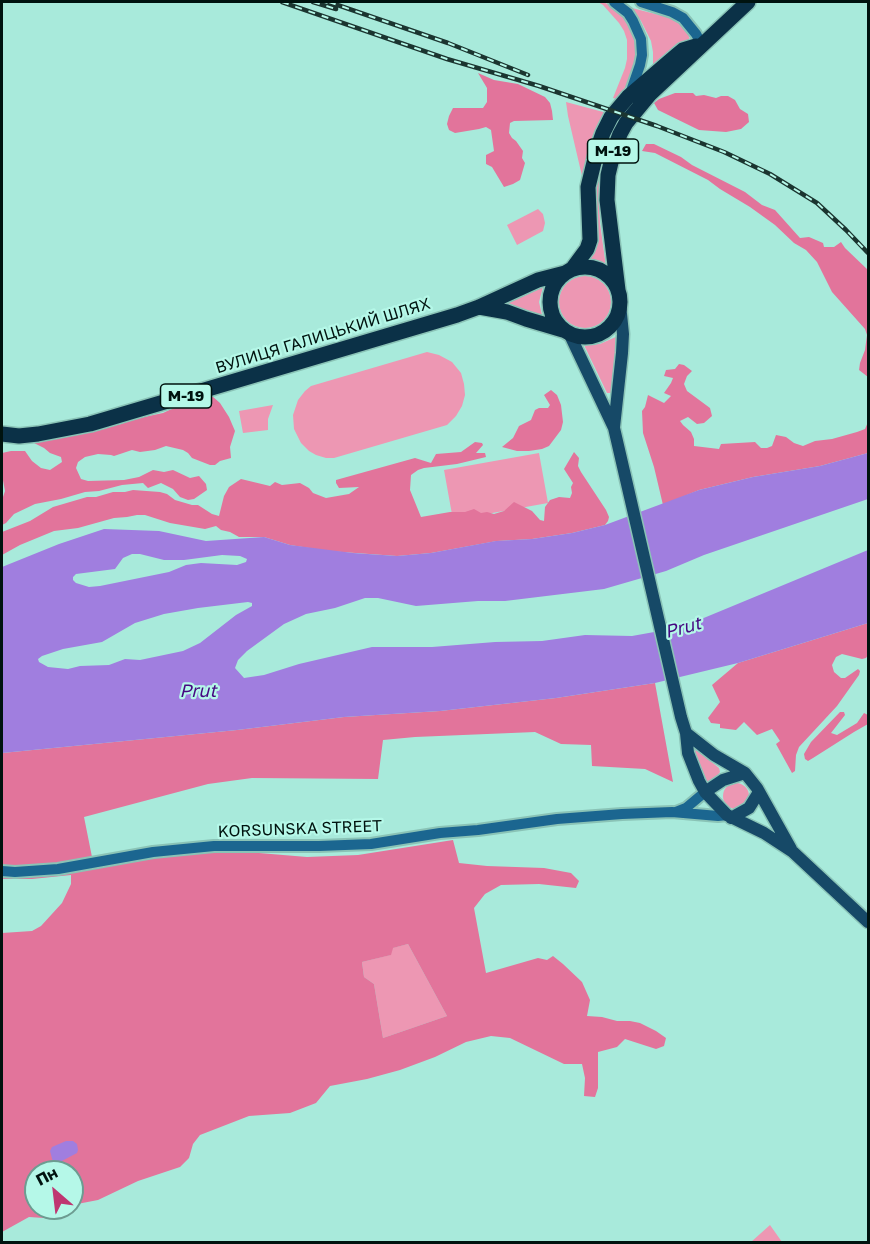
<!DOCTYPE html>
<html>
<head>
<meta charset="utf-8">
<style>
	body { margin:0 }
	#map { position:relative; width:870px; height:1244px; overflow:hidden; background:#a8eadb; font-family:"Golos Text",sans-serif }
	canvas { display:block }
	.frame { position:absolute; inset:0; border:3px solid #00130f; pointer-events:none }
	.north { position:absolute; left:24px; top:1160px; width:60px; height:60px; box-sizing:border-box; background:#b5f8e8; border:2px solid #6d9c91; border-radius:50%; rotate:332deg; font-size:16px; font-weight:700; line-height:24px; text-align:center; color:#00130f }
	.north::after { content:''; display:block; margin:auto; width:21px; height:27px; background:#bf3671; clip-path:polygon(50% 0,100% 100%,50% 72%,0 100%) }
</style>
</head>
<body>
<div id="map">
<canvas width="870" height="1244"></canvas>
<div class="frame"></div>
<div class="north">Пн</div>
</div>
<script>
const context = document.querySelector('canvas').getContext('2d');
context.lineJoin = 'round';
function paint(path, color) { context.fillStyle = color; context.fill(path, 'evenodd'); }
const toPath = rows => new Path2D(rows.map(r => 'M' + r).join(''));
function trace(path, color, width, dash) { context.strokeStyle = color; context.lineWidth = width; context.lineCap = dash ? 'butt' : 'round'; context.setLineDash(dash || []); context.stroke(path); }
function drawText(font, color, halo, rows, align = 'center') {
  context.font = font + ' "Golos Text",sans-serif'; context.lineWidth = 4.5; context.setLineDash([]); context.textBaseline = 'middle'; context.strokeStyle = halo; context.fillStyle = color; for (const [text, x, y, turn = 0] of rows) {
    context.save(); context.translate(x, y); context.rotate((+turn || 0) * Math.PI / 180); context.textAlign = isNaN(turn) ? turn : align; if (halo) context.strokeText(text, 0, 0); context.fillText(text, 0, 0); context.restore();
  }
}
const green = toPath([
	[598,2,603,2,612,6,620,13,634,32,638,48,636,62,630,80,620,100,613,98,625,68,627,59,627,40,624,31,619,23,603,5],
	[632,8,671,18,684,25,688,32,690,41,653,67,653,52,651,41,641,21],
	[648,84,653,88,603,171,599,198,600,223,606,267,597,263,587,261,593,197,602,147,618,115],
	[566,102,607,113,582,176,568,116],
	[538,209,543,214,545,223,543,231,517,245,507,225],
	'559 302a26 26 0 1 1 52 0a26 26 0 1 1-52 0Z',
	[543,287,539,302,543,319,502,302,524,296],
	[618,336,612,393,607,393,584,345,600,344],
	[427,352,439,355,452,362,461,373,464,384,465,395,462,406,456,416,447,425,334,458,326,458,316,455,309,451,301,443,294,429,293,415,298,400,305,391,311,386],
	[273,405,268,419,268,430,243,433,239,411],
	[539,453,548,503,453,520,444,470],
	[694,750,698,751,719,768,720,772,711,784,708,784,700,771,693,751],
	'723 796a13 13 0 1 1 26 0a13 13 0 1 1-26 0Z',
	[408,944,447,1016,383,1038,374,984,364,977,362,962,390,955,392,948],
	[770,1225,782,1242,751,1242]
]);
const forest = toPath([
	[478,73,494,80,518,84,545,97,550,103,552,111,553,120,514,121,510,123,509,133,512,138,516,141,523,151,522,158,525,163,520,180,513,184,504,187,492,167,486,164,486,155,494,151,491,130,486,127,479,129,455,133,449,130,447,124,449,116,453,108,483,108,487,102,487,88],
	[675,93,693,93,696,96,704,95,716,98,721,96,728,96,735,100,740,109,748,114,749,122,741,129,726,132,699,130,658,110,654,103,659,99],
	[646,144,654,144,681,157,692,165,745,192,762,205,775,210,800,238,809,237,823,243,824,247,834,247,841,242,845,248,868,270,868,377,859,370,860,363,865,350,867,335,865,329,832,292,817,262,806,250,794,243,775,225,750,207,720,189,708,180,655,153,642,151],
	[679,364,684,365,692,371,687,376,684,384,687,391,710,408,712,416,704,423,697,424,688,417,680,421,683,425,691,432,694,439,694,446,719,449,721,444,755,442,761,448,767,448,772,446,776,435,786,437,794,443,803,446,815,441,832,439,857,432,865,429,868,422,868,453,820,466,753,477,699,490,663,505,654,467,643,433,642,411,645,407,648,395,664,403,671,396,664,393,671,383,673,378,664,376,666,370,675,369],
	[551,390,557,395,561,405,563,422,561,430,549,446,542,449,529,451,517,451,502,447,513,438,519,426,531,420,535,410,539,408,548,408,550,405,544,395],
	[212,396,220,403,229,417,235,431,230,447,231,458,220,461,215,465,210,465,192,458,188,453,183,450,166,446,155,450,140,452,132,450,114,456,111,455,98,454,85,457,78,462,76,468,81,479,88,481,124,480,139,477,153,470,164,472,173,470,190,478,199,476,206,484,207,490,194,499,188,500,180,497,173,489,161,483,148,488,143,483,122,485,99,491,85,492,61,499,35,504,14,514,6,523,2,525,2,500,5,491,2,475,2,453,11,451,25,451,32,461,41,468,50,470,62,462,61,457,50,453,44,448,34,443,121,424,130,420,163,413,191,400],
	[475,442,482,443,483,445,476,453,485,453,486,457,457,464,424,468,418,470,411,475,410,490,421,517,450,512,465,512,474,509,481,513,487,512,494,514,504,511,514,502,532,511,540,520,544,521,545,507,550,500,559,497,570,498,572,493,571,487,573,483,564,469,574,452,579,458,578,466,581,472,606,510,609,517,608,521,605,525,572,533,532,539,497,541,431,553,397,556,328,551,290,545,264,537,239,537,230,532,221,530,216,526,205,529,170,523,145,515,137,515,127,517,114,518,78,528,54,531,20,545,2,555,2,532,30,521,53,507,87,497,96,497,113,492,125,492,133,490,160,492,167,494,175,500,192,505,198,505,212,514,219,516,224,496,229,487,241,479,270,486,275,482,282,485,300,483,309,488,313,493,326,498,349,494,359,487,339,488,336,483,336,480,415,458,431,463,436,454,461,452],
	[868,623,868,655,866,658,862,659,842,654,836,657,832,665,834,672,841,678,845,678,858,669,860,671,859,675,837,706,799,747,796,755,795,771,792,773,776,744,780,741,772,729,757,735,744,722,736,730,720,728,720,724,711,723,708,718,720,702,712,685,738,663],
	[655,683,673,782,645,769,592,766,591,745,561,744,535,732,415,737,383,740,378,779,252,778,208,784,84,817,94,867,190,853,259,853,307,857,358,855,453,840,459,863,487,866,544,868,571,873,579,881,576,888,539,884,501,885,485,894,474,908,486,973,538,958,547,960,553,956,563,964,582,982,590,1000,587,1016,602,1017,617,1021,630,1021,640,1023,656,1031,666,1038,664,1046,656,1049,625,1039,617,1047,598,1052,598,1088,595,1097,584,1096,585,1078,582,1064,564,1064,510,1038,491,1036,466,1042,435,1057,400,1070,367,1079,330,1086,316,1103,290,1113,249,1116,200,1135,193,1144,189,1158,180,1167,138,1181,98,1200,72,1205,72,1172,36,1172,36,1208,65,1208,44,1218,29,1217,2,1232,2,933,32,931,41,926,62,903,71,884,71,875,32,879,2,879,2,753,237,730,344,717,440,711,556,698],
	[408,944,447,1016,383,1038,374,984,364,977,362,962,391,955,393,948],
	[840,712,844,712,845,715,831,733,837,735,857,723,864,713,868,715,868,724,854,732,813,758,808,761,805,759,804,754,811,742]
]);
const water = toPath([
	[868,453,868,499,704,555,666,571,604,589,505,601,478,601,416,606,378,598,365,598,335,608,306,614,284,624,247,651,238,660,235,668,244,678,264,675,299,664,372,647,432,647,495,642,542,641,585,635,632,636,682,627,868,550,868,623,738,663,655,683,556,698,440,711,344,717,237,730,2,753,2,567,59,544,104,529,159,531,206,541,264,537,290,545,353,553,397,556,431,553,496,541,532,539,572,533,605,525,699,490,753,477,820,466],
	[132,554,140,554,164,560,184,560,222,555,240,556,247,559,246,562,237,565,201,563,186,565,169,572,100,586,89,587,76,583,73,580,73,577,76,574,115,569,123,558],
	[248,602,252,603,252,606,236,615,200,643,183,651,140,660,125,659,109,665,80,666,68,669,48,667,39,662,38,659,42,656,63,649,102,642,135,623,164,614,198,608],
	[66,1141,73,1141,77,1144,78,1150,77,1153,58,1163,53,1162,50,1151,52,1147]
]);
const secondary = toPath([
	[614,2,628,13,633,21,641,39,642,55,640,65,630,94],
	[641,2,672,12,683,18,696,34,702,45],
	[676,812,686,808,705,792],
	[2,871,15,872,58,869,153,852,214,846,319,846,371,844,440,833,478,830,557,819,622,814,672,812,718,816,727,815]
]);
const primary = toPath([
	[569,333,614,428,681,717,686,733,688,753,699,781,705,792,727,815,764,833,793,852,868,922],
	[614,427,622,353,623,334,620,304],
	[686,733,714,755,745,773,757,788,791,849],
	[705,792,723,780,745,773],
	[731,818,749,808,759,792]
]);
const highway = toPath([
	'550 302a35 35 0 1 1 70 0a35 35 0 1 1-70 0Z',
	[573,268,587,249,590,240,588,187,597,150,603,133,611,117,628,97,677,55,683,50,696,46],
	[618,290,607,200,608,175,614,150,620,134,626,123,650,94,748,2],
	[479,307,507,312,526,319,563,330],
	[2,434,19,436,38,434,90,424,457,315,479,307,538,280,565,273]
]);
const rail = toPath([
	[282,2,447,59,539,86,657,126,724,152,770,174,817,203,846,230,868,253],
	[313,2,336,9],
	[329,2,448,43,528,75]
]);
const shields = [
	[613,151,51],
	[186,396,51]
];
const shieldNames = [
	["М-19",613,151],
	["М-19",186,396]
];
const streetNames = [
	["ВУЛИЦЯ ГАЛИЦЬКИЙ ШЛЯХ",323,336,-17],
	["KORSUNSKA STREET",300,829,-2]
];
const waterNames = [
	["Prut",683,628,-15],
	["Prut",198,691]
];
paint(green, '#ed97b3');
paint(forest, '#e2749b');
paint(water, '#a07edf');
trace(secondary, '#8ac3b6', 14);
trace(primary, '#8ac3b6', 15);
trace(highway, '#8ac3b6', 18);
trace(secondary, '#1b6690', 10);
trace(primary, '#164967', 12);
trace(highway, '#0b3147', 15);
trace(rail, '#1b3530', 4.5);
trace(rail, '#b5f8e8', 2, [7]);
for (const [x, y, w] of shields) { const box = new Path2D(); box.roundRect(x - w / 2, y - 12, w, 24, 4.5); context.fillStyle = '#b5f8e8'; context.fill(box); trace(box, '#00130f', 1.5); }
drawText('bold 15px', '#00130f', null, shieldNames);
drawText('16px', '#00130f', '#b5f8e8', streetNames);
drawText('italic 18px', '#460881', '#b5f8e8', waterNames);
</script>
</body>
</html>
